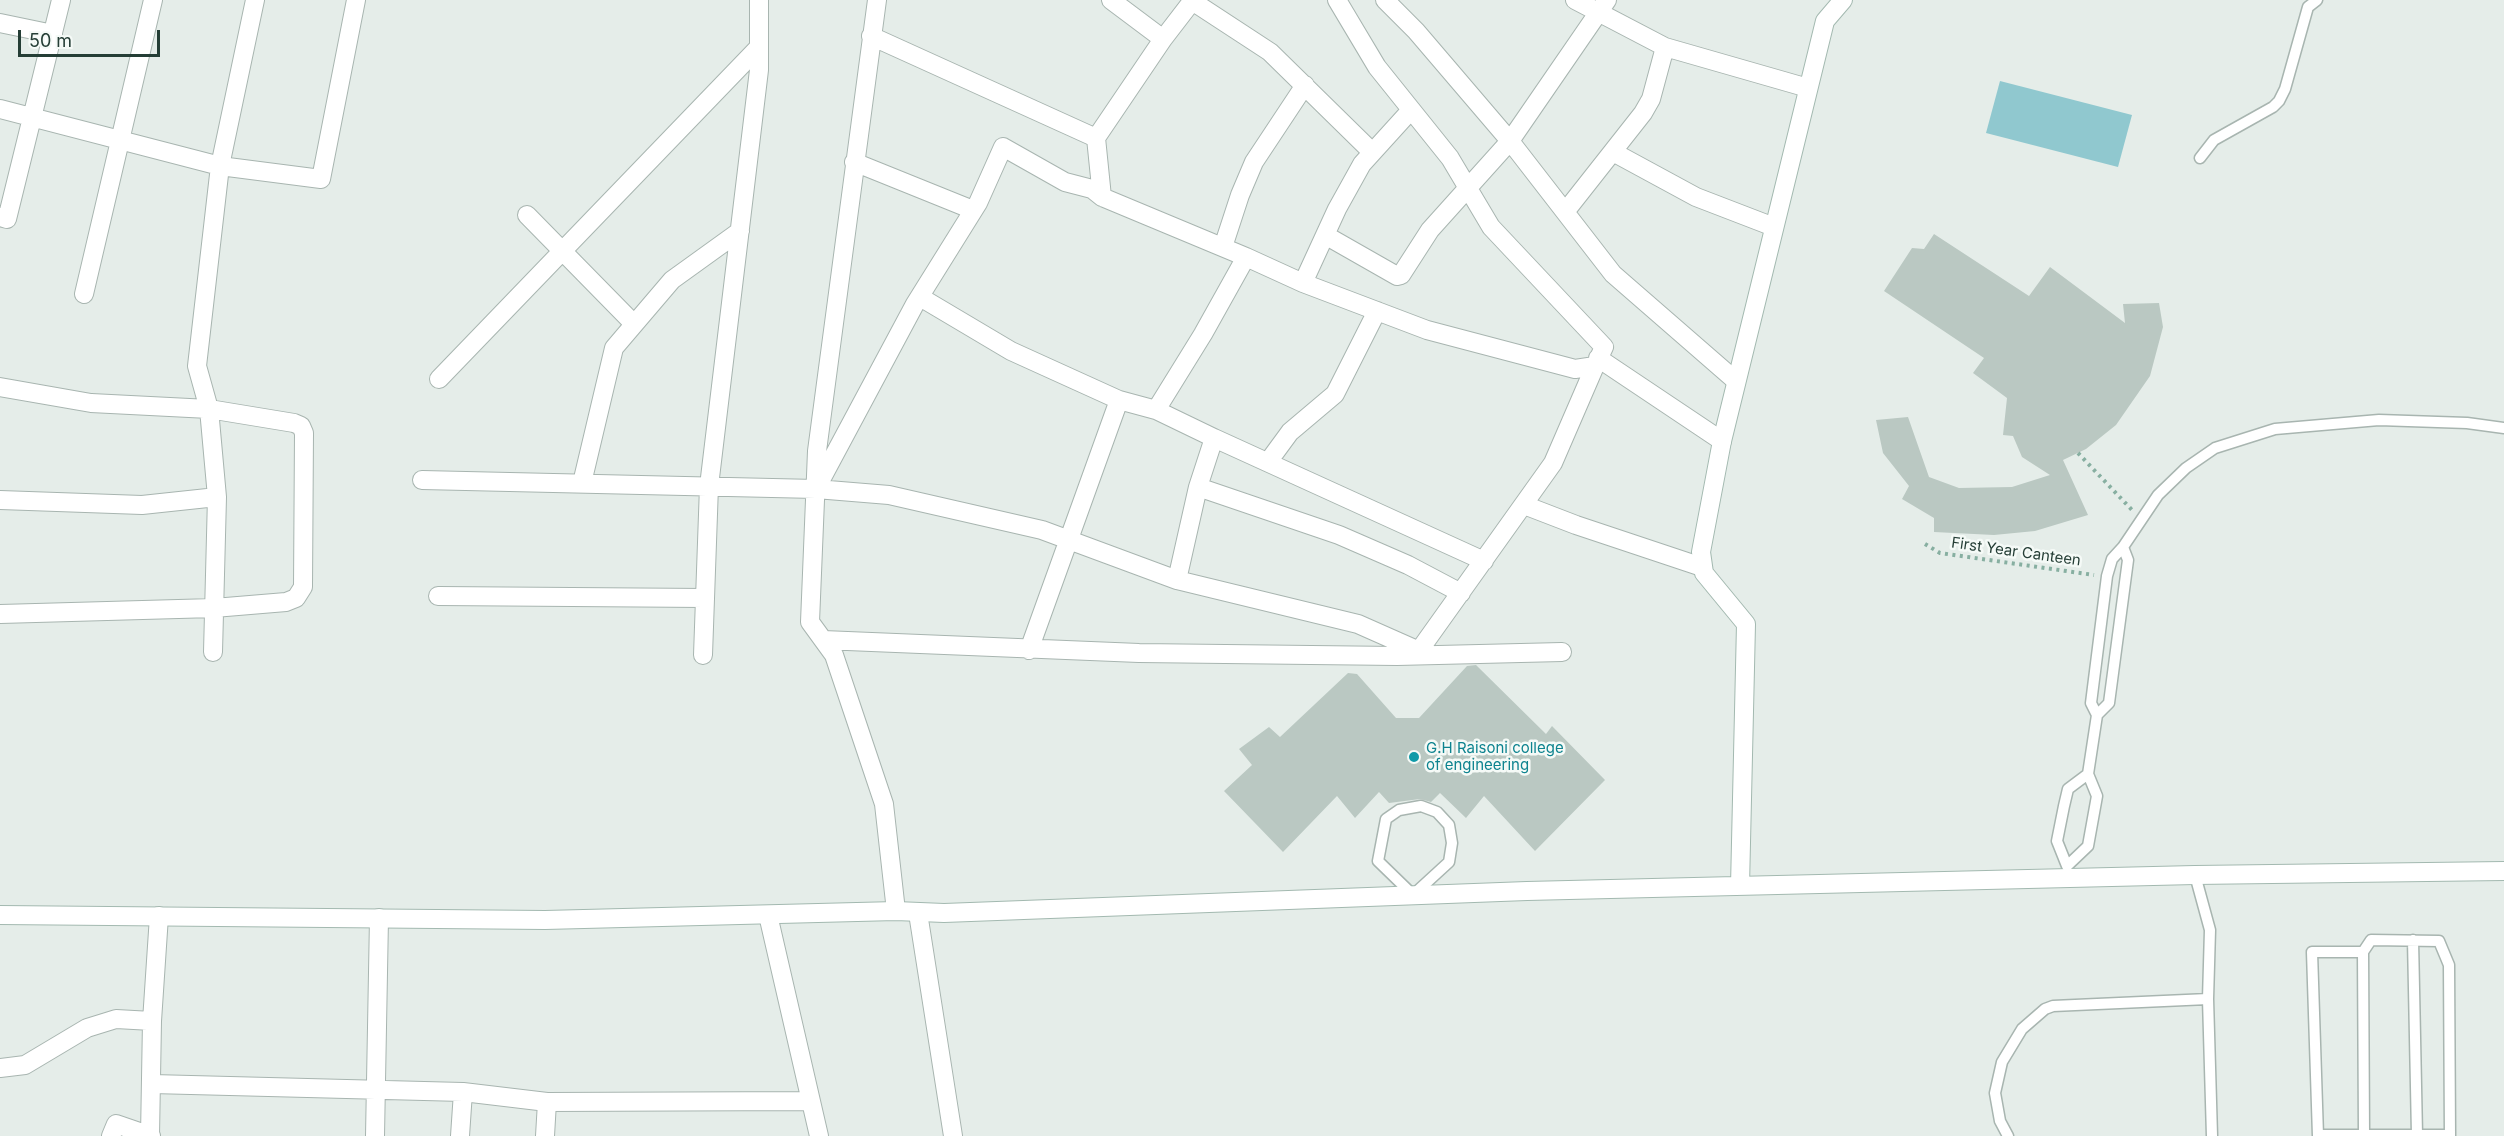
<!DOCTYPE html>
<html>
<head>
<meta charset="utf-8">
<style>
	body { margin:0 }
	#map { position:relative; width:2504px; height:1136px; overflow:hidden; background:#e5ede9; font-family:Inter,sans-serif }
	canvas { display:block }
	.scale { position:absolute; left:18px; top:30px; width:142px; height:27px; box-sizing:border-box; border:3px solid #253e36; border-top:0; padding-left:8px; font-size:18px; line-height:21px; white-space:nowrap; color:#253e36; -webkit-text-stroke:4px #f5faf7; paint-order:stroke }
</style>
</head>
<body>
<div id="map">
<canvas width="2504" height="1136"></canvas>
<div class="scale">50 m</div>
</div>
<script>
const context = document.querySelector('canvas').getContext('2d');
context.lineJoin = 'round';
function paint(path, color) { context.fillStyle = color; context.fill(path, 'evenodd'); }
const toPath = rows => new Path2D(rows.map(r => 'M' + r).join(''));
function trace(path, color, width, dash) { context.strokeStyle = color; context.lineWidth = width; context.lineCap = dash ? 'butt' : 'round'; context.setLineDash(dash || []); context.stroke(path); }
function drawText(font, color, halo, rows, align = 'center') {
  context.font = font + ' Inter,sans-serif'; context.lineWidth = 5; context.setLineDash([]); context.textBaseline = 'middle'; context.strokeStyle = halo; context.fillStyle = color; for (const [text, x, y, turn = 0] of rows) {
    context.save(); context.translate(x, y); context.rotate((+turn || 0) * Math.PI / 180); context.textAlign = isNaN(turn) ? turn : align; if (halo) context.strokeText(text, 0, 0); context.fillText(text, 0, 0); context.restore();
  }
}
const water = toPath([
	[2000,81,2132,115,2118,167,1986,133]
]);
const building = toPath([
	[1934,234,2029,296,2050,267,2125,323,2123,304,2159,303,2163,327,2150,376,2116,425,2086,449,2063,460,2088,515,2035,531,1994,535,1934,532,1934,518,1902,499,1909,486,1883,453,1876,420,1908,417,1929,477,1959,488,2012,487,2050,475,2022,457,2013,436,2003,435,2007,398,1973,373,1984,358,1884,291,1912,248,1924,249],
	[1476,665,1546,734,1552,726,1605,780,1535,851,1484,796,1466,818,1440,793,1431,802,1420,799,1389,803,1379,792,1355,818,1337,796,1283,852,1224,791,1252,765,1239,749,1269,727,1280,737,1348,673,1357,674,1396,718,1419,718,1467,666]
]);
const path = toPath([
	[2078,453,2132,510],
	[1925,544,1940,553,2094,575]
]);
const lane = toPath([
	[2200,158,2214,140,2273,107,2279,101,2285,89,2308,7,2317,0],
	[2123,547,2158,495,2186,468,2215,448,2275,429,2379,420,2467,423,2504,428],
	[2088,774,2097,715,2109,703,2128,560,2123,547,2112,559,2107,576,2091,703,2097,715],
	[2088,774,2097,796,2088,846,2067,866,2057,841,2064,806,2068,789,2088,774],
	[1421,806,1437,812,1449,825,1452,843,1449,862,1413,895,1378,861,1386,819,1399,810,1421,806],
	[2195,875,2210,930,2208,999,2212,1136],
	[2413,940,2417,1135],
	[2363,952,2364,1135],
	[2318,1135,2450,1135],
	[2008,1136,2000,1121,1995,1093,2002,1062,2022,1029,2045,1009,2053,1006,2208,999],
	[2318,1136,2312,952,2363,952,2371,940,2439,941,2449,965,2450,1136]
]);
const street = toPath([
	[877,0,817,451,810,622,834,655,884,804,896,911],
	[1385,0,1416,31,1510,141,1613,274,1736,381],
	[1575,0,1665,47,1808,88],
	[1192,1,1270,52,1372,152],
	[0,23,53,34],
	[871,36,1096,138,1163,39,1111,0],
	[1163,39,1193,0],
	[0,109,220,166,255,0],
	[1096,138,1102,197],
	[1613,152,1696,197,1774,227],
	[854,162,973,210],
	[1565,212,1643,113,1651,99,1665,47],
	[527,215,634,324],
	[0,217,7,219,61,0],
	[1325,235,1397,276,1401,275,1430,230,1510,141,1607,0],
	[1223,247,1240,195,1254,162,1305,85],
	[1246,257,1303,283,1427,330,1575,369,1595,366,1604,347,1491,227,1450,158,1377,67,1337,0],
	[1303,283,1337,209,1362,164,1411,110],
	[84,294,153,0],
	[920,297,1011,351,1119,400,1029,650],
	[1598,358,1722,441],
	[439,379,759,47],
	[0,387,91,403,209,409,294,423,301,426,304,433,303,587,296,598,286,602,214,608,0,614],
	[1119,400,1156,410],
	[1214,438,1484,561],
	[1268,462,1290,432,1335,394,1377,311],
	[422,480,816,489,915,304,978,203,1003,147,1065,182,1092,189,1102,197,1246,257,1203,334,1156,410,1214,438,1198,487],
	[582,483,614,348,672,280,740,231],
	[816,489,889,495,1042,530,1177,580,1198,487,1339,535,1408,565,1461,593],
	[0,500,142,505,217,497,209,409,197,366,220,166,321,179,356,0],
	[1524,505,1576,525,1702,567],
	[1177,580,1358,624,1419,651],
	[438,596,705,598],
	[823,640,1139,653,1397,656,1562,652],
	[213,652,217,497],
	[703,655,709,486,759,70,759,0],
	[1416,655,1553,463,1595,366],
	[918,913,953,1136],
	[768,915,819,1136],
	[0,1068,25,1065,87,1028,116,1019,152,1021,159,916],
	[152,1084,463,1092],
	[547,1102,811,1101],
	[111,1136,116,1124,151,1136],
	[150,1136,152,1021],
	[375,1136,379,918],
	[460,1136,463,1092,547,1102,545,1136]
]);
const secondary = toPath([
	[1740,886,1746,624,1704,573,1701,552,1722,441,1825,21,1843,0],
	[0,915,545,920,896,911,944,913,1527,891,2195,875,2504,871]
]);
const markers = [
	[1414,757,6,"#0f9aa8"]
];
const streetNames = [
	["First Year Canteen",2016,552,8]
];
const cultureNames = [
	["G.H Raisoni college",1426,748],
	["of engineering",1426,765]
];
paint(water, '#90c8cf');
paint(building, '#bac8c2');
trace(lane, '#a8b5b0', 13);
trace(street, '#a8b5b0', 20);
trace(secondary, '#a3b9b0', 20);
trace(path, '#87afa1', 4, [3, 4.5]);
trace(lane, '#fff', 10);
trace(street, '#fff', 18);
trace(secondary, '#fff', 18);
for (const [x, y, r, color] of markers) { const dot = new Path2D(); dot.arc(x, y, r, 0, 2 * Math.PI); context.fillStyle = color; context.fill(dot); trace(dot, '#f5faf7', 2); }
drawText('15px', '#253e36', '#f5faf7', streetNames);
drawText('15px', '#0d838f', '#f5faf7', cultureNames, 'left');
</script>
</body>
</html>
